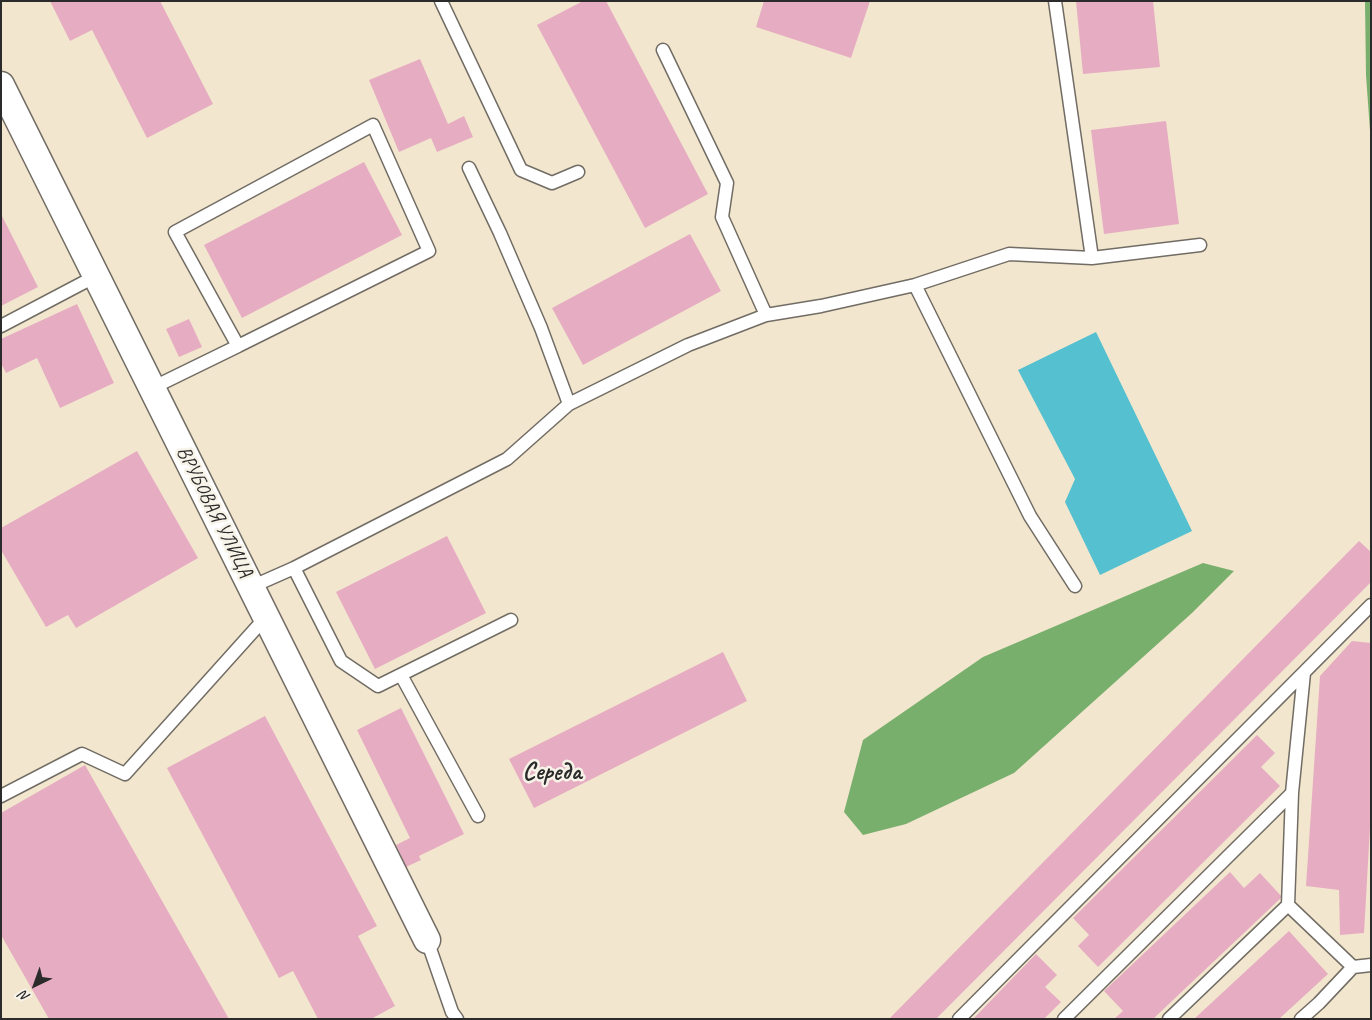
<!DOCTYPE html>
<html>
<head>
<meta charset="utf-8">
<style>
	body { margin:0 }
	#map { position:relative; width:1372px; height:1020px; overflow:hidden; background:#f3e6ce; font-family:Caveat,sans-serif }
	canvas { display:block }
	.frame { position:absolute; inset:0; border:2px solid #2b2b2b; pointer-events:none }
	.north { position:absolute; left:10px; top:960px; width:50px; height:50px; -webkit-text-stroke:4px #f7f3e8; paint-order:stroke; rotate:222deg; font-size:14px; font-weight:700; line-height:20px; text-align:center; color:#2b2b2b }
	.north::after { content:''; display:block; margin:auto; width:18px; height:22px; background:#2b2b2b; clip-path:polygon(50% 0,100% 100%,50% 72%,0 100%) }
</style>
</head>
<body>
<div id="map">
<canvas width="1372" height="1020"></canvas>
<div class="frame"></div>
<div class="north">N</div>
</div>
<script>
const context = document.querySelector('canvas').getContext('2d');
context.lineJoin = 'round';
function paint(path, color) { context.fillStyle = color; context.fill(path, 'evenodd'); }
const toPath = rows => new Path2D(rows.map(r => 'M' + r).join(''));
function trace(path, color, width, dash) { context.strokeStyle = color; context.lineWidth = width; context.lineCap = dash ? 'butt' : 'round'; context.setLineDash(dash || []); context.stroke(path); }
function drawText(font, color, halo, rows, align = 'center') {
  context.font = font + ' Caveat,sans-serif'; context.lineWidth = 5; context.setLineDash([]); context.textBaseline = 'middle'; context.strokeStyle = halo; context.fillStyle = color; for (const [text, x, y, turn = 0] of rows) {
    context.save(); context.translate(x, y); context.rotate((+turn || 0) * Math.PI / 180); context.textAlign = isNaN(turn) ? turn : align; if (halo) context.strokeText(text, 0, 0); context.fillText(text, 0, 0); context.restore();
  }
}
const forest = toPath([
	[1365,1,1371,1,1371,145,1366,75],
	[1203,563,1234,571,1192,613,1014,773,906,824,863,835,844,812,863,740,983,657]
]);
const water = toPath([
	[1096,332,1192,531,1100,575,1065,502,1075,479,1018,370]
]);
const building = toPath([
	[50,1,160,1,213,104,147,138,92,30,70,41],
	[583,1,606,1,708,194,645,228,537,25],
	[764,1,870,1,851,58,756,27],
	[1076,1,1153,1,1160,67,1083,74],
	[420,59,448,124,464,116,473,137,437,152,431,138,399,152,369,80],
	[1166,121,1179,224,1104,234,1091,130],
	[364,162,402,235,242,318,204,245],
	[1,214,38,287,1,306],
	[690,234,721,291,583,365,552,308],
	[77,304,114,383,60,408,37,358,6,373,1,363,1,339],
	[189,319,202,347,179,357,166,329],
	[137,451,198,558,76,628,68,615,46,627,1,550,1,528],
	[447,536,486,613,375,669,336,592],
	[1359,541,1371,552,1371,582,936,1019,889,1019],
	[1352,641,1371,643,1371,810,1364,933,1340,935,1339,890,1306,886,1320,676],
	[723,652,747,701,534,808,509,759],
	[401,708,464,834,419,856,421,860,406,867,396,845,410,838,357,730],
	[265,716,377,926,358,936,395,1006,371,1019,318,1019,293,971,279,978,167,768],
	[1257,735,1275,753,1261,767,1280,786,1098,967,1078,946,1089,935,1073,918],
	[85,765,229,1019,49,1019,1,935,1,813],
	[1230,872,1244,888,1260,873,1282,897,1153,1019,1114,1019,1123,1011,1104,991],
	[1289,931,1328,974,1279,1019,1194,1019],
	[1036,954,1057,975,1045,987,1061,1002,1044,1019,973,1019]
]);
const service = toPath([
	[441,1,521,170,552,183,578,172],
	[1055,1,1092,258],
	[663,50,727,183,722,217,766,315],
	[469,168,500,233,541,328,569,404],
	[915,285,1030,516,1075,586],
	[1,326,96,276],
	[152,388,238,346,175,232,373,125,429,251,238,346],
	[294,568,341,661,378,686,511,620],
	[251,587,294,568,507,459,569,404,688,345,766,315,821,306,915,285,1009,254,1092,258,1200,245],
	[1304,673,1292,793,1288,905,1353,967],
	[401,675,478,816],
	[1,796,82,754,125,774,266,617],
	[427,940,452,1012,457,1019],
	[959,1019,1371,605],
	[1064,1019,1292,793],
	[1169,1019,1288,905],
	[1301,1019,1319,1003,1353,967,1371,965]
]);
const minor = toPath([
	[1,85,427,940]
]);
const streetNames = [
	["ВРУБОВАЯ УЛИЦА",214,512,63]
];
const districtNames = [
	["Середа",552,772]
];
paint(forest, '#78af6d');
paint(water, '#55c0cf');
paint(building, '#e6adc2');
trace(service, '#716c64', 15);
trace(minor, '#716c64', 29);
trace(service, '#fff', 12);
trace(minor, '#fff', 26);
drawText('20px', '#2b2b2b', '#f7f3e8', streetNames);
drawText('bold 25px', '#2b2b2b', '#f7f3e8', districtNames);
</script>
</body>
</html>
